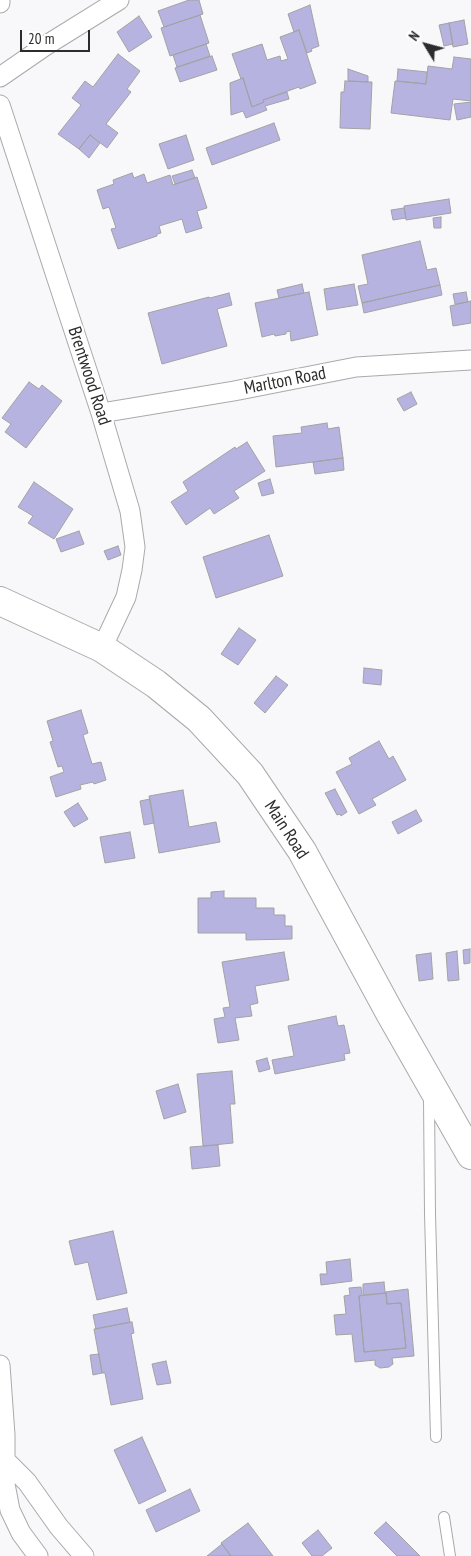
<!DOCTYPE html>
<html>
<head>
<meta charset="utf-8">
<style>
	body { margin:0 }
	#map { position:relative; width:471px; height:1556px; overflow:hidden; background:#f8f8fa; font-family:"PT Sans Narrow",sans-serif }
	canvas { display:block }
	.north { position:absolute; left:401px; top:20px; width:50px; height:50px; -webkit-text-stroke:4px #fff; paint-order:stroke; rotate:307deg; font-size:14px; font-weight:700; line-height:20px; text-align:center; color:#2c2c2d }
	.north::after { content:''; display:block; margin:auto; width:18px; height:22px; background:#2c2c2d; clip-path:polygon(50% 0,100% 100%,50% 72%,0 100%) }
	.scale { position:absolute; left:20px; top:30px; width:70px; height:22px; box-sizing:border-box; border:2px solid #2c2c2d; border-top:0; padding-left:6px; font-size:15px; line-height:18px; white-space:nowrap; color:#2c2c2d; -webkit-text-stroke:4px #fff; paint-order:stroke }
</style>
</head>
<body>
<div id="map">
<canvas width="471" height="1556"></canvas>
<div class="north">N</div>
<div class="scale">20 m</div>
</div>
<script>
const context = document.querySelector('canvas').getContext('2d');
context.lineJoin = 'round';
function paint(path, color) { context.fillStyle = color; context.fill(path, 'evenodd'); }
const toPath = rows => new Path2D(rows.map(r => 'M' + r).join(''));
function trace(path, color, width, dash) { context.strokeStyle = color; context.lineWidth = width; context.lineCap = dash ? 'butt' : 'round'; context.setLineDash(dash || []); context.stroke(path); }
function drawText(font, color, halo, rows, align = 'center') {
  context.font = font + ' "PT Sans Narrow",sans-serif'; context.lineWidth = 4.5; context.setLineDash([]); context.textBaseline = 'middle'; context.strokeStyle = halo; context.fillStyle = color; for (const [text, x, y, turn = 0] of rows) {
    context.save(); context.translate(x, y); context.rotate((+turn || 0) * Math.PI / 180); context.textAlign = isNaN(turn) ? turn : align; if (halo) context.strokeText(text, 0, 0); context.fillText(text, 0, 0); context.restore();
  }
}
const building = toPath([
	[189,0,199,0,203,14,164,27,158,11,189,0],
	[310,5,319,46,311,49,312,51,307,53,299,30,294,32,288,14,310,5],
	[200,15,209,43,170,56,161,28,200,15],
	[139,16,152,37,129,52,117,32,139,16],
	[464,20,468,44,453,47,449,23,464,20],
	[449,23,453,44,444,46,439,25,449,23],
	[299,30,316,83,300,89,299,87,263,100,264,102,252,107,243,78,241,79,232,54,262,44,267,60,280,56,281,61,288,59,280,37,299,30],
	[206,44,210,56,177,67,173,55,206,44],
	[118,54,140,71,127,89,131,92,106,124,118,133,107,148,90,135,79,149,58,134,81,105,72,98,85,81,93,87,118,54],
	[212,56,217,70,180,82,175,68,212,56],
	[454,57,471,59,471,101,453,99,450,120,391,113,395,81,426,84,428,66,452,69,454,57],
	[348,69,368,76,368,82,348,81,348,69],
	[398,69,427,72,426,84,397,81,398,69],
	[243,78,252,107,264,102,263,100,287,92,289,99,265,106,267,110,246,118,243,111,231,115,230,83,243,78],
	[345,81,372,82,370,129,340,128,341,92,344,92,345,81],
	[471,102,471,117,457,120,454,104,471,102],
	[274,123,280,140,212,165,206,148,274,123],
	[90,135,100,143,89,158,79,149,90,135],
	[186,135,194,160,168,169,159,144,186,135],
	[192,170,195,178,175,184,172,176,192,170],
	[132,173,134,178,144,174,147,183,170,175,173,185,197,177,207,208,197,211,202,228,186,233,182,219,159,226,161,233,157,234,157,236,118,249,111,229,116,228,109,207,103,209,97,190,114,184,113,180,132,173],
	[449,199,451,213,406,220,404,206,449,199],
	[404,208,406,218,393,220,391,210,404,208],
	[441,217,441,228,434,228,433,218,441,217],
	[420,241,427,270,436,268,440,285,362,303,358,286,368,284,362,255,420,241],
	[302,284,304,293,279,298,277,290,302,284],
	[354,284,358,305,327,310,324,289,354,284],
	[440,285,442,295,364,313,362,303,440,285],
	[309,292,318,335,291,341,290,331,286,332,286,334,275,336,274,334,262,337,255,303,309,292],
	[466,292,468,302,455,304,453,294,466,292],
	[229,293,232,305,217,309,227,346,162,364,148,313,209,297,210,298,229,293],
	[471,301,471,323,453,326,450,306,471,301],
	[29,382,39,389,42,385,62,401,26,448,5,432,11,424,2,418,29,382],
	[411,392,417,404,404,411,397,399,411,392],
	[327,423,328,429,339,427,343,458,276,467,273,436,302,433,301,427,327,423],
	[247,442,265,471,234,491,239,498,214,514,210,508,186,525,171,502,188,491,183,482,235,447,236,449,247,442],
	[343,458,344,470,315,474,313,462,343,458],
	[270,479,274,493,262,496,258,483,270,479],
	[34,482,73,509,54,539,28,523,33,516,18,507,34,482],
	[79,531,84,544,61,552,56,539,79,531],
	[269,535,283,576,216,598,203,557,269,535],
	[118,546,121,555,108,560,104,551,118,546],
	[239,628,256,640,238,665,221,654,239,628],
	[364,668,382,670,381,685,363,683,364,668],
	[276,676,288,685,265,713,254,703,276,676],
	[81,710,88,733,83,735,92,764,101,762,106,780,94,784,93,782,80,785,81,789,56,797,50,777,64,772,62,766,58,767,50,742,53,741,47,721,81,710],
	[379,741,389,759,393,756,406,780,372,799,376,805,359,814,336,772,352,764,349,758,379,741],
	[335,789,347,812,341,816,340,814,337,815,325,793,335,789],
	[183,790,189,827,216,822,220,842,159,853,149,796,183,790],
	[150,799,154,823,144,825,140,801,150,799],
	[78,803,88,819,74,827,64,812,78,803],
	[416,810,422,821,398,834,392,822,416,810],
	[130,832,135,858,105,863,100,837,130,832],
	[224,891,224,898,256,898,256,908,274,908,274,915,285,915,285,926,292,926,292,939,246,940,246,933,198,933,198,898,211,898,211,892,224,891],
	[470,949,470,963,464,964,463,950,470,949],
	[457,951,459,980,448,981,446,953,457,951],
	[284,952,289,980,255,986,258,1003,250,1005,252,1016,235,1018,239,1040,218,1043,214,1019,225,1017,223,1008,230,1007,222,962,284,952],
	[431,953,433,979,419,981,416,955,431,953],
	[336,1016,338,1026,344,1025,350,1053,344,1054,345,1060,275,1074,272,1060,294,1056,288,1026,336,1016],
	[267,1058,270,1069,259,1072,256,1061,267,1058],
	[232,1071,235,1104,230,1104,233,1143,203,1146,197,1074,232,1071],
	[178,1084,186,1112,164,1119,156,1091,178,1084],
	[218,1145,220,1166,192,1169,190,1147,218,1145],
	[113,1231,127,1293,97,1300,88,1262,75,1265,69,1241,113,1231],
	[350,1259,352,1281,321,1285,320,1274,327,1274,326,1262,350,1259],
	[384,1282,385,1292,408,1289,414,1356,392,1358,393,1364,389,1367,380,1368,375,1365,375,1360,355,1362,352,1334,336,1335,334,1315,346,1314,344,1296,350,1295,349,1288,361,1287,362,1295,359,1296,364,1352,406,1348,401,1303,387,1304,386,1293,363,1295,363,1284,384,1282],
	[386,1293,387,1304,401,1303,406,1348,364,1352,359,1296,386,1293],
	[127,1308,130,1322,96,1329,93,1315,127,1308],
	[132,1322,134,1333,131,1334,143,1399,111,1405,105,1373,102,1373,94,1329,132,1322],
	[99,1354,102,1373,93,1375,90,1355,99,1354],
	[166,1361,171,1383,157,1385,152,1364,166,1361],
	[142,1437,166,1491,139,1504,114,1450,142,1437],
	[190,1489,200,1511,156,1532,146,1510,190,1489],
	[386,1522,420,1556,397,1556,374,1533,386,1522],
	[248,1523,273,1556,231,1556,221,1543,248,1523],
	[318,1530,332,1548,322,1556,312,1556,302,1543,318,1530],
	[222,1544,231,1556,207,1556,222,1544]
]);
const service = toPath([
	[429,1098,430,1214,436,1437],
	[444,1517,450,1556]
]);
const minor = toPath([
	[0,3,0,0],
	[0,77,45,46,119,0],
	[0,105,101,413,130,511,135,547,132,570,126,597,102,648],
	[101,413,234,391,356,367,471,360],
	[0,1365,5,1435,5,1484,10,1510,21,1533,38,1556],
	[4,1459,27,1482,59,1527,84,1556]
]);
const secondary = toPath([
	[0,601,102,648,156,684,199,719,250,774,302,851,390,1013,471,1155]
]);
const streetNames = [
	["Brentwood Road",89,376,72],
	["Marlton Road",285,381,-11],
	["Main Road",286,830,57]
];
paint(building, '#b6b3e0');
trace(building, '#a2a2a4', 1);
trace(service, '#aaaaac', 12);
trace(minor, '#aaaaac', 21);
trace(secondary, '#aaaaac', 30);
trace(service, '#fff', 10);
trace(minor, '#fff', 19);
trace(secondary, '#fff', 28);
drawText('18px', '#2c2c2d', '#fff', streetNames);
</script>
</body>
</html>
